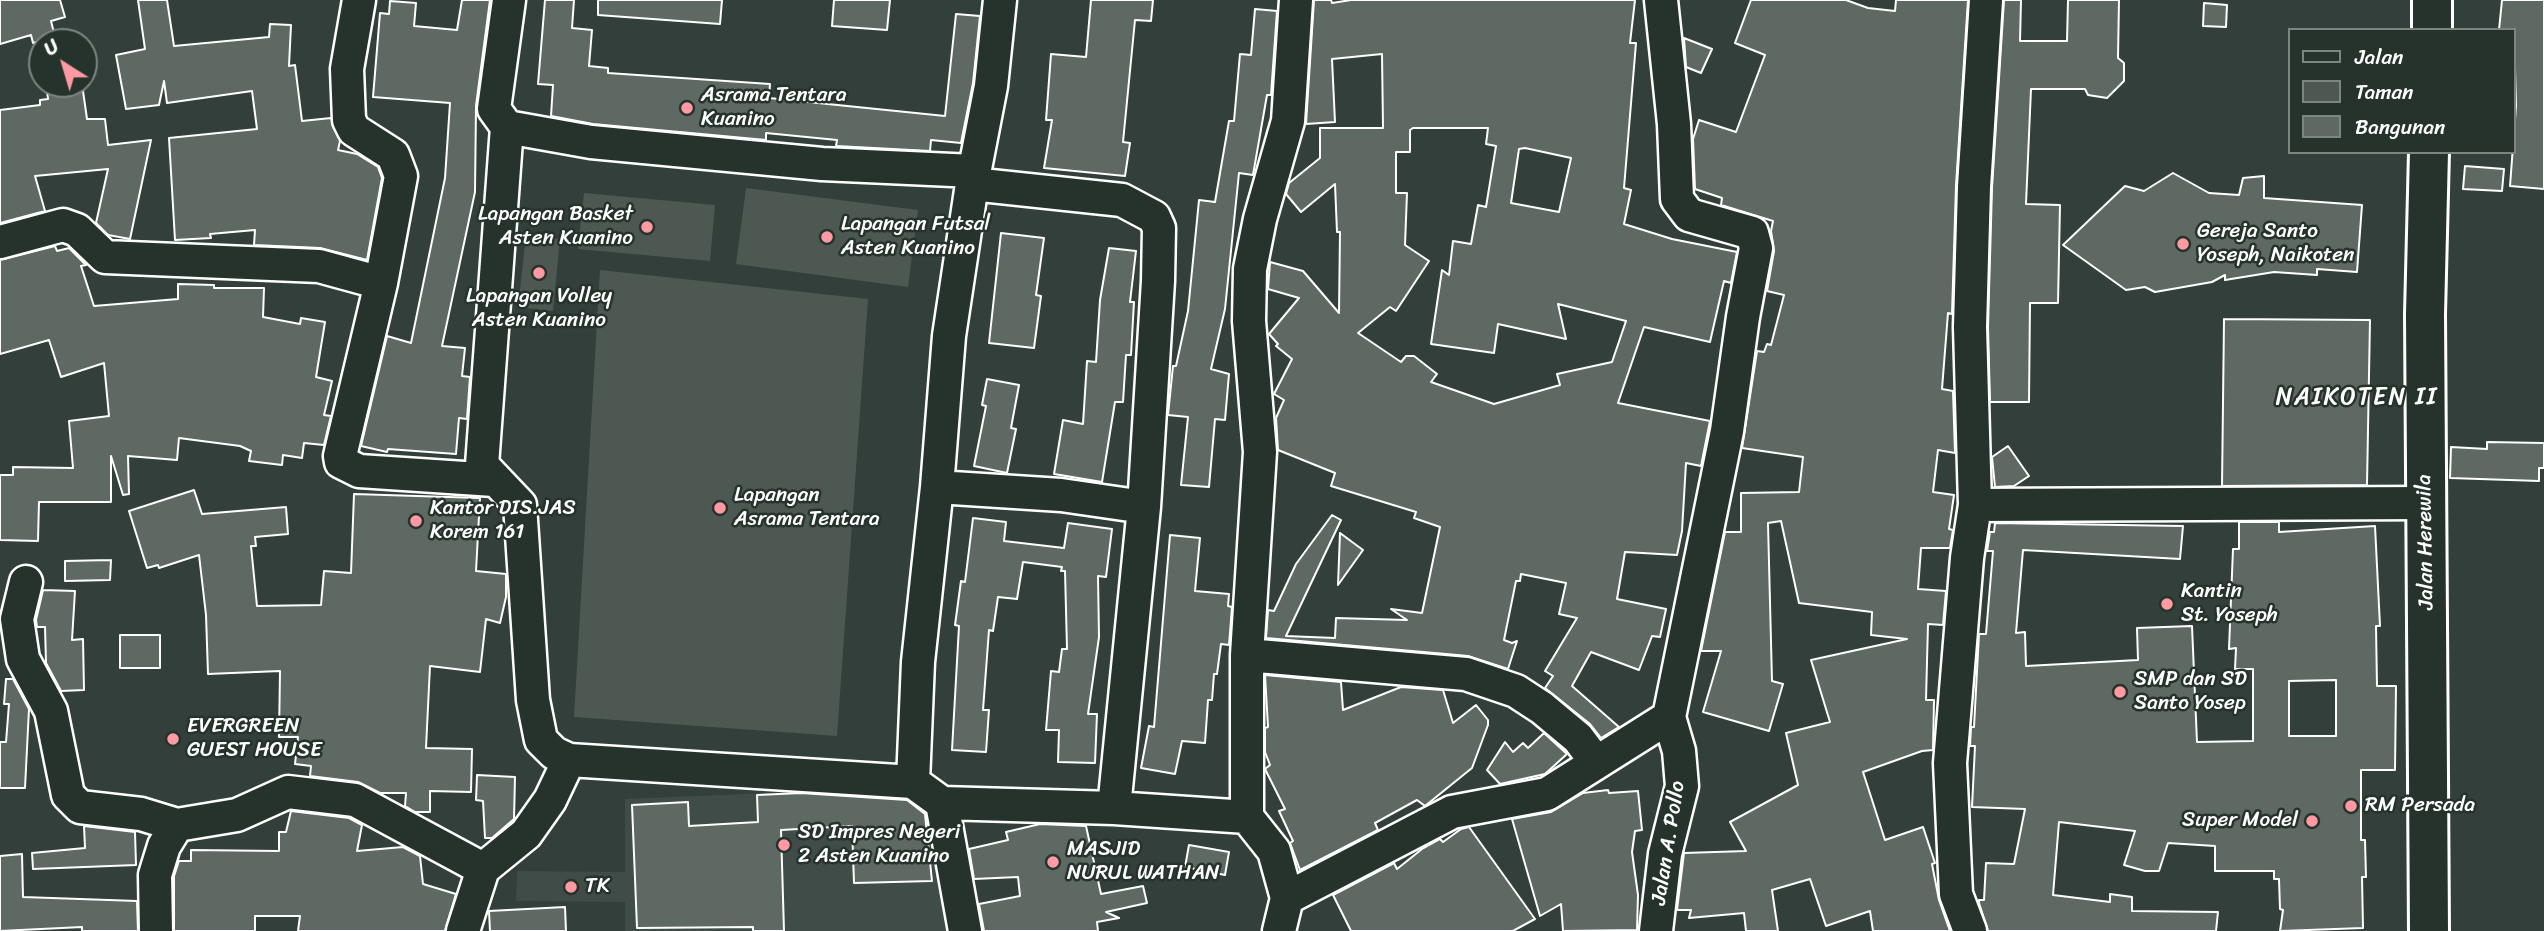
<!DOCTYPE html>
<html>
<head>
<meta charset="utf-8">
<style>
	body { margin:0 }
	#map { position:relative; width:2544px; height:931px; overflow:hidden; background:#333f3a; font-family:Sriracha,sans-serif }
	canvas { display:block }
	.legend { position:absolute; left:2288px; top:28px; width:228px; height:126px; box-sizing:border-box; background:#26332d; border:2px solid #7d8581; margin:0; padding:9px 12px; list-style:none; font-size:21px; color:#fff }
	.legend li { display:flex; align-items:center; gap:14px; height:35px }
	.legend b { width:35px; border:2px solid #7d8581 }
	.north { position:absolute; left:28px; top:28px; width:70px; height:70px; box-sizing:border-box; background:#26332d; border:2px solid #7d8581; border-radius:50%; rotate:323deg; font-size:19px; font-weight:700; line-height:28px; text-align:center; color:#fff }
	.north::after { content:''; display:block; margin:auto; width:24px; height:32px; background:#ff9aa2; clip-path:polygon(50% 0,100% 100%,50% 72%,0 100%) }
</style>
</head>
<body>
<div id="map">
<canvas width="2544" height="931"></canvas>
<ul class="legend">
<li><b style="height:9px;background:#26332d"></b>Jalan</li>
<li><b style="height:19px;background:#4d5853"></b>Taman</li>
<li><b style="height:19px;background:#5f6964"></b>Bangunan</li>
</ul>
<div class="north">U</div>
</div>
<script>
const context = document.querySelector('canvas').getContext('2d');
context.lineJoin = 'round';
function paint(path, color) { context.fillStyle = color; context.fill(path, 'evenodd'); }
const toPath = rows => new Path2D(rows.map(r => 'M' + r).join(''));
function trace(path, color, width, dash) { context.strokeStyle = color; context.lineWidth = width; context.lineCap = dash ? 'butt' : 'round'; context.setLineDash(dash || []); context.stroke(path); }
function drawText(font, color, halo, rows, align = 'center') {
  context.font = font + ' Sriracha,sans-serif'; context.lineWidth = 5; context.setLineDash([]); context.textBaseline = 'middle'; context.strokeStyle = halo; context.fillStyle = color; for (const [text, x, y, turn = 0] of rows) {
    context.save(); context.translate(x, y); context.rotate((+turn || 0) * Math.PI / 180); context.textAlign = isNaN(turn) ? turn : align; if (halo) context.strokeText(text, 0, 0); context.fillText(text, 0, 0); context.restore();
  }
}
const built = toPath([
	[911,787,930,796,954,931,625,931,625,902,516,901,517,871,625,872,625,799]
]);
const green = toPath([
	[746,188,918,210,908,287,736,264],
	[584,193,715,205,710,261,578,249],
	[526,236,560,239,553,311,518,307],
	[600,270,868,299,837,736,574,717]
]);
const building = toPath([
	[0,0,60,0,65,17,51,21,55,37,33,43,31,35,0,44,0,0],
	[138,0,167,0,174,46,269,37,270,24,291,25,289,66,295,65,302,121,331,118,340,141,338,150,357,154,378,167,382,178,367,260,320,248,254,245,255,230,210,234,211,238,175,240,169,138,257,129,252,91,167,103,164,81,159,105,126,109,116,55,145,49,138,0],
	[462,0,490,0,476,106,475,192,442,346,465,348,462,376,470,377,467,419,459,418,456,454,388,449,387,452,361,446,387,336,411,343,445,178,450,103,373,97,380,13,389,14,390,1,416,3,414,26,457,30,462,0],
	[545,0,574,0,572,28,592,30,589,66,608,68,608,73,770,84,769,98,945,116,956,14,980,16,973,83,961,143,931,140,930,151,836,146,837,140,766,133,766,140,593,124,551,116,553,85,538,84,545,0],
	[598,0,722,0,720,24,598,15,598,0],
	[834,0,890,0,887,30,832,26,834,0],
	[1091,0,1153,0,1151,21,1135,20,1123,142,1130,143,1125,176,1044,168,1052,120,1046,120,1051,54,1086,57,1091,0],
	[1314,0,1331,0,1332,3,1351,0,1635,0,1630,43,1636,43,1624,188,1631,190,1624,224,1672,239,1737,252,1731,283,1724,281,1710,342,1644,327,1618,403,1710,421,1701,466,1686,463,1682,531,1677,555,1625,552,1617,599,1666,609,1660,637,1652,636,1639,670,1591,652,1572,686,1619,727,1601,738,1590,724,1545,688,1553,676,1545,671,1577,618,1559,614,1566,583,1521,574,1520,581,1516,581,1504,640,1512,643,1517,641,1508,669,1468,656,1266,638,1268,610,1274,611,1296,564,1332,515,1341,520,1286,636,1335,638,1336,618,1407,620,1391,609,1422,613,1440,527,1414,518,1416,512,1331,486,1335,473,1278,450,1276,418,1284,400,1274,394,1292,359,1276,346,1278,344,1269,334,1299,298,1268,289,1270,262,1303,271,1339,313,1340,232,1337,232,1335,184,1301,212,1286,194,1289,183,1320,158,1320,128,1383,128,1382,54,1332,59,1335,122,1306,124,1314,0],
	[1413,128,1488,128,1486,144,1496,146,1486,207,1478,205,1471,244,1453,241,1449,275,1442,270,1431,344,1494,353,1498,324,1566,339,1558,304,1626,321,1612,362,1557,374,1560,385,1494,404,1431,382,1437,374,1414,356,1406,356,1401,362,1358,333,1390,307,1396,311,1429,261,1405,245,1407,193,1396,193,1396,152,1410,152,1410,130,1413,128],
	[1525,148,1571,158,1559,212,1511,203,1519,149,1525,148],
	[1751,0,1846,0,1868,8,1895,11,1896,0,1968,0,1956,186,1952,314,1948,313,1942,389,1953,391,1955,453,1938,450,1933,492,1954,495,1949,529,1953,530,1950,548,1921,548,1918,589,1946,591,1943,625,1928,624,1926,700,1934,700,1933,750,1922,751,1863,772,1885,840,1923,827,1935,863,1932,864,1939,900,1950,931,1873,931,1870,911,1826,926,1810,879,1772,890,1778,931,1746,931,1744,913,1689,918,1691,910,1677,910,1684,853,1746,851,1730,822,1798,785,1786,733,1830,722,1811,660,1907,639,1871,635,1872,612,1799,603,1781,521,1768,523,1772,681,1783,684,1769,731,1703,712,1721,651,1701,651,1725,532,1741,532,1741,493,1799,492,1803,457,1742,448,1757,351,1764,352,1767,344,1771,345,1784,295,1767,291,1774,251,1771,231,1773,221,1721,205,1722,198,1695,189,1693,139,1699,120,1736,132,1765,55,1735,43,1751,0],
	[2004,0,2021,0,2020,41,2067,41,2068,0,2119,0,2118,58,2124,63,2124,81,2107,98,2088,95,2085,89,2031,89,2026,204,2060,205,2058,303,2030,303,2029,402,1990,402,1988,327,1992,188,2004,0],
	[2502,0,2544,0,2544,189,2510,186,2516,106,2514,30,2499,30,2502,0],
	[2204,3,2227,5,2226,27,2203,26,2204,3],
	[1255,9,1277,11,1271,95,1267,95,1253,175,1239,173,1225,309,1211,369,1229,374,1225,420,1215,419,1209,487,1181,485,1188,417,1168,415,1173,366,1176,366,1188,311,1199,200,1215,202,1229,121,1234,121,1240,54,1251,55,1255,9],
	[1684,38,1712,49,1701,73,1686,67,1684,38],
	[46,84,82,84,87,119,105,119,108,145,151,140,130,239,108,235,96,223,108,169,35,176,45,211,0,223,0,110,40,105,40,100,48,99,46,84],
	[2465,166,2504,169,2502,191,2463,189,2465,166],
	[2173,173,2209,193,2239,195,2243,178,2264,176,2264,198,2362,205,2357,272,2317,269,2317,275,2274,272,2225,280,2225,275,2212,282,2155,292,2145,287,2126,290,2063,245,2125,186,2144,191,2173,173],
	[1001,233,1044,238,1036,295,1041,296,1034,348,989,343,1001,233],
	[55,246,57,251,69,248,86,265,81,266,94,306,178,299,178,284,214,285,214,288,264,288,263,317,300,324,301,318,325,322,316,377,332,381,324,415,331,416,324,445,304,443,302,458,283,455,282,465,249,461,251,451,240,446,179,438,177,460,128,456,129,494,123,495,111,456,111,502,39,502,38,541,0,540,0,475,13,475,13,467,73,468,69,421,109,416,104,363,61,377,49,340,0,354,0,260,55,246],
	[1109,248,1136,251,1130,302,1134,302,1131,355,1126,355,1123,402,1115,402,1102,482,1054,474,1063,420,1083,424,1087,361,1096,362,1100,300,1109,248],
	[2224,319,2370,320,2367,485,2222,486,2224,319],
	[987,379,1019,385,1011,428,1016,429,1007,473,974,466,986,406,982,405,987,379],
	[2487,442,2544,443,2544,468,2539,468,2539,481,2450,478,2451,447,2487,449,2487,442],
	[2008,446,2029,476,2014,486,1995,487,1992,457,2008,446],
	[194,490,202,514,286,507,288,534,255,537,256,546,251,546,257,606,321,605,324,571,351,573,354,494,480,498,476,571,506,574,506,597,500,623,486,619,480,672,430,666,426,748,472,749,471,792,430,791,430,812,415,812,405,806,406,793,380,793,358,782,310,776,311,766,295,764,298,737,279,737,280,671,208,674,206,615,199,555,159,568,158,565,147,568,129,511,194,490],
	[973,518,1006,522,1004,541,1064,548,1068,523,1112,529,1106,577,1098,576,1099,637,1088,714,1097,714,1095,763,1058,762,1059,730,1046,730,1051,671,1059,672,1062,649,1067,649,1065,571,1061,571,1062,567,1023,562,1017,599,998,597,993,631,989,630,983,710,989,710,986,752,952,750,959,626,955,625,961,581,965,582,973,518],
	[2239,522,2279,522,2279,532,2375,526,2380,626,2376,626,2377,686,2396,686,2395,770,2361,770,2361,840,2365,840,2366,877,2362,877,2363,928,2280,931,2283,910,2280,909,2279,879,2274,879,2274,871,2215,871,2215,846,2168,843,2159,871,2145,871,2124,865,2135,831,2059,822,2053,895,2110,902,2110,894,2132,897,2132,911,2218,912,2216,931,1988,931,1979,903,1979,900,1984,900,1986,863,2014,864,2025,809,1972,807,1975,746,1970,746,1971,727,1974,727,1979,634,1986,634,1993,551,1987,551,1990,532,1994,532,1995,523,2183,526,2180,559,2023,550,2016,633,2025,632,2026,666,2138,660,2137,628,2192,626,2197,742,2253,741,2253,669,2235,669,2236,648,2229,649,2233,549,2239,549,2239,522],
	[2336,680,2336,736,2289,736,2289,681,2336,680],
	[1340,533,1363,550,1338,585,1340,533],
	[1170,535,1200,538,1195,591,1229,594,1228,606,1232,607,1229,645,1221,644,1217,674,1214,674,1212,700,1208,700,1205,743,1182,741,1175,774,1141,768,1149,726,1154,727,1170,535],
	[111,560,110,580,65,581,65,561,111,560],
	[43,590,75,591,72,640,83,639,84,690,61,691,46,663,45,627,37,627,36,620,43,590],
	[120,635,160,635,160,668,120,668,120,635],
	[1265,675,1341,682,1343,710,1401,687,1443,690,1453,723,1476,705,1488,720,1488,725,1472,768,1425,806,1417,800,1375,823,1378,830,1300,870,1290,843,1293,841,1279,811,1285,809,1265,769,1270,765,1265,752,1265,728,1268,727,1265,675],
	[6,679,13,679,29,709,25,788,0,788,0,742,6,742,9,704,4,704,6,679],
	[1544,733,1567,754,1545,774,1500,784,1487,770,1505,742,1513,752,1523,743,1528,748,1544,733],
	[477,775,515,777,514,819,492,838,485,838,483,801,476,800,477,775],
	[1608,790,1609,793,1638,791,1642,830,1635,831,1632,852,1638,895,1637,930,1563,931,1561,904,1540,916,1512,819,1551,812,1583,793,1608,790],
	[801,793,907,800,925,814,932,881,854,883,852,826,781,830,784,931,753,931,753,927,637,928,632,805,688,802,689,826,758,822,757,795,801,793],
	[291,811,349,818,362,825,357,851,403,847,420,856,423,884,456,894,445,931,298,931,300,916,255,916,255,931,174,931,174,876,179,861,191,861,191,850,279,851,279,832,286,832,291,811],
	[1040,824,1086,826,1101,894,1143,886,1147,903,1106,912,1119,918,1097,922,1098,931,984,931,979,904,1020,896,1018,877,974,879,969,849,1008,840,1006,832,1040,824],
	[84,826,135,832,136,865,33,869,32,853,85,848,84,826],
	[1469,827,1535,919,1513,931,1351,931,1333,895,1394,863,1397,869,1422,849,1440,839,1443,842,1461,829,1469,827],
	[1189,845,1229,852,1225,875,1185,867,1189,845],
	[22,854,23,897,137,901,138,931,82,931,82,927,0,931,0,856,22,854],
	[565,907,566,931,490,931,489,911,565,907]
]);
const minor = toPath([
	[507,127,494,109,509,0],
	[974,171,822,164,591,142,507,127,482,465,520,505,533,700,541,740,554,753,569,760,913,782,918,662,937,487,949,336,972,184,991,86,1000,0],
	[972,184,1122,200,1154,217,1159,228,1158,281,1144,507],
	[0,242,63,225,77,230,105,257,319,266,381,283,401,176,393,155,354,130,349,120,347,69,359,0],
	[381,283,340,456,341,462,359,471,494,480],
	[937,487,1061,495,1144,507,1114,808],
	[1975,505,1970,327,1974,187,1986,0],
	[26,582,17,619,23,659,51,711,68,795,80,807,141,814,177,825,237,815,288,792,355,800,483,869],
	[1247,655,1466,674,1516,691,1542,708,1578,738,1596,762],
	[913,782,942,803,1114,808,1247,817],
	[942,803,965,931],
	[1287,898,1452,812,1547,794,1669,717],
	[156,931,155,875,164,846,177,825],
	[463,931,483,869,526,834,550,800,569,760],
	[1279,931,1287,898,1274,851,1247,817,1247,655,1260,452,1249,321,1250,269,1260,219,1288,121,1296,0],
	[1656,931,1665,854,1682,786,1679,751,1669,717,1727,431,1743,317,1756,248,1752,233,1689,215,1677,199,1674,124,1661,0],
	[1970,931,1956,894,1950,763,1967,558,1975,505,2426,503]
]);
const major = toPath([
	[2432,30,2432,0],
	[2429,931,2425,314,2429,152]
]);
const markers = [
	[687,108,7,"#ff9aa2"],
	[647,227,7,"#ff9aa2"],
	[827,237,7,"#ff9aa2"],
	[2183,244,7,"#ff9aa2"],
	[539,273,7,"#ff9aa2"],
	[720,508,7,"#ff9aa2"],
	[416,521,7,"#ff9aa2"],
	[2167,604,7,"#ff9aa2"],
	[2120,692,7,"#ff9aa2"],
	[173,739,7,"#ff9aa2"],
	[2351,806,7,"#ff9aa2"],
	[2312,821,7,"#ff9aa2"],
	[784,845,7,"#ff9aa2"],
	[1053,862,7,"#ff9aa2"],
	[571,887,7,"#ff9aa2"]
];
const poiNames = [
	["Asrama Tentara",701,96],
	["Kuanino",701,120],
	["Lapangan Basket",633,215,"right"],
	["Asten Kuanino",633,239,"right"],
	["Lapangan Futsal",841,225],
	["Asten Kuanino",841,249],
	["Gereja Santo",2197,232],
	["Yoseph, Naikoten",2197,256],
	["Lapangan Volley",539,297,"center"],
	["Asten Kuanino",539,321,"center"],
	["Lapangan",734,496],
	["Asrama Tentara",734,520],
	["Kantor DIS.JAS",430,509],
	["Korem 161",430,533],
	["Kantin",2181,592],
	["St. Yoseph",2181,616],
	["SMP dan SD",2134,680],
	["Santo Yosep",2134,704],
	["EVERGREEN",187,727],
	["GUEST HOUSE",187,751],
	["RM Persada",2365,806],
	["Super Model",2298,821,"right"],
	["SD Impres Negeri",798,833],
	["2 Asten Kuanino",798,857],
	["MASJID",1067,850],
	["NURUL WATHAN",1067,874],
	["TK",585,887]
];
const streetNames = [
	["Jalan Herewila",2426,542,-91],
	["Jalan A. Pollo",1669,843,-81]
];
const quarterNames = [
	["NAIKOTEN II",2357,398]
];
paint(built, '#404c47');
paint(green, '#4d5853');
paint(building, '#5f6964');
trace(building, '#fff', 2);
trace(minor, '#fff', 37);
trace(major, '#fff', 44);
trace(minor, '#26332d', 32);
trace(major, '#26332d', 38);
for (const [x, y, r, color] of markers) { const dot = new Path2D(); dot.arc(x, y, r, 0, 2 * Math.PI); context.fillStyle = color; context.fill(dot); trace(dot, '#26332d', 2.5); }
drawText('21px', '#fff', '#26332d', poiNames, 'left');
drawText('21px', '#fff', '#26332d', streetNames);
context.letterSpacing = '2px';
drawText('24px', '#fff', '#26332d', quarterNames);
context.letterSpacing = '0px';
</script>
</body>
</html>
